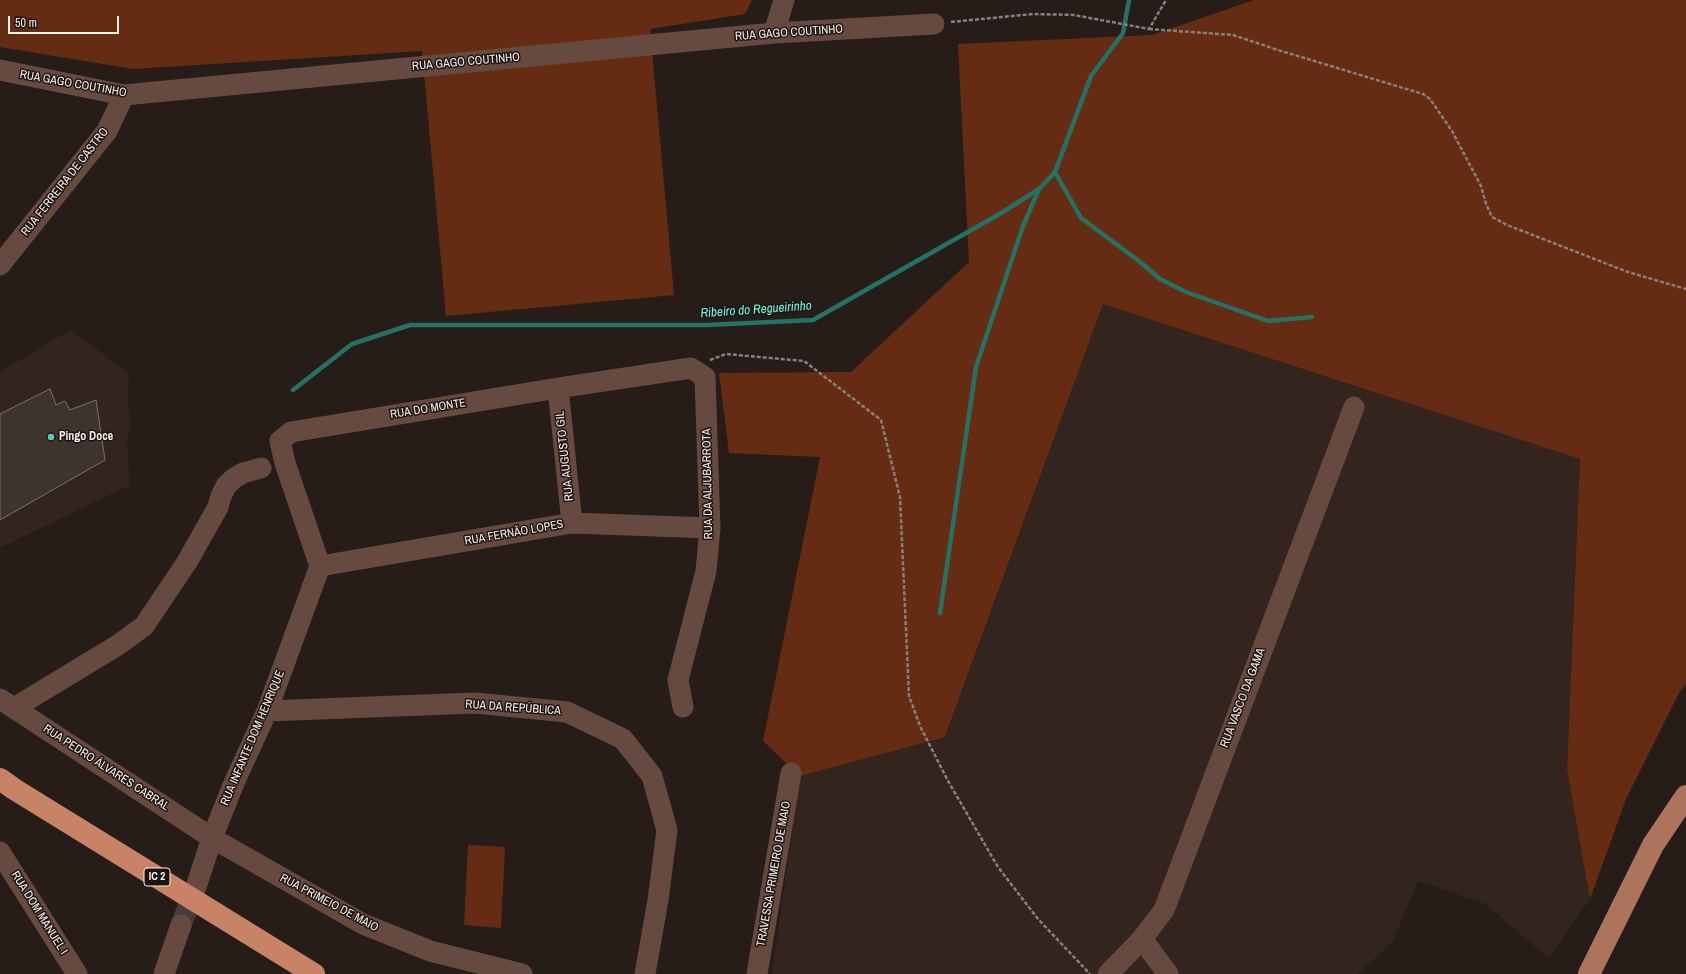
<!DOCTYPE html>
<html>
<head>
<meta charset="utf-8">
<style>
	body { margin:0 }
	#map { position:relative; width:1686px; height:974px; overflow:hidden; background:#261d19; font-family:"Archivo Narrow",sans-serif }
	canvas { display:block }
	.scale { position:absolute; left:8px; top:16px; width:111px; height:18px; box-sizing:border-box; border:2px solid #f6f0ed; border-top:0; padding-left:5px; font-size:12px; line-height:14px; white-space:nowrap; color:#f6f0ed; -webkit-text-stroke:3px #1d1410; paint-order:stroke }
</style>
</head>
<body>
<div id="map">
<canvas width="1686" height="974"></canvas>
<div class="scale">50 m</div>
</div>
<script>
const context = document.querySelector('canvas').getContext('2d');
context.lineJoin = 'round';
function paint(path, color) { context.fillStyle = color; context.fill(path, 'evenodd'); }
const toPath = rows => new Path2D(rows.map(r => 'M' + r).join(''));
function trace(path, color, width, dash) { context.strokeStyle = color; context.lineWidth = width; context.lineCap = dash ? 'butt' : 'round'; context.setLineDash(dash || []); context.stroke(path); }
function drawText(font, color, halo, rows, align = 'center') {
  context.font = font + ' "Archivo Narrow",sans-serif'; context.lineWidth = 3; context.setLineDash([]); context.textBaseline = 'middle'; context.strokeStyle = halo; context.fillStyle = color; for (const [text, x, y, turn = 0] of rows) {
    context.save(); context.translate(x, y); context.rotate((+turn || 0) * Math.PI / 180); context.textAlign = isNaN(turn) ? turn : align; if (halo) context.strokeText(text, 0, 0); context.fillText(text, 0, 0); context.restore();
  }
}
const built = toPath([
	[1103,304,1580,459,1567,770,1590,899,1549,959,1485,904,1418,881,1393,941,1358,974,772,974,800,776,946,736],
	[70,330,129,373,128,400,131,426,127,440,130,485,0,548,0,372]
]);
const green = toPath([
	[0,0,752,0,745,14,650,29,674,295,446,316,422,51,133,69,0,47],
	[1254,0,1686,0,1686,684,1679,693,1626,799,1590,899,1567,770,1580,459,1103,304,945,737,800,776,763,741,820,457,729,453,719,373,851,372,969,262,958,44,1152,35],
	[468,845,505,847,501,928,464,925]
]);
const stream = toPath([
	[1055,172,1081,218,1139,261,1160,279,1186,292,1268,321,1312,317],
	[293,390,352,344,410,325,707,325,813,320,1003,212,1039,189,1055,172,1091,76,1123,33,1129,0],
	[940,613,976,367,1023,226,1039,189]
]);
const building = toPath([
	[50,389,56,405,65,401,70,410,96,400,105,460,0,520,0,414,50,389]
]);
const minorTunnel = toPath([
	[181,925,196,887]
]);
const path = toPath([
	[951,22,1033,14,1074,15,1149,29,1166,0],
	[1149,29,1233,35,1278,50,1423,94,1430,99,1452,131,1481,186,1486,204,1492,217,1507,225,1628,272,1686,289],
	[710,360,726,354,804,361,881,420,900,497,909,696,920,726,948,781,998,867,1038,919,1090,974]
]);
const minor = toPath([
	[774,33,784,0],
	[0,70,124,95,774,33,934,24],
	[0,265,107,131,124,95],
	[558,388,572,523],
	[320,566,285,463,280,441,291,432,558,388,691,368,705,377,710,528,706,571,678,680,683,707],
	[320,566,572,523,710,528],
	[0,699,212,838,363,924,430,951,522,974],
	[14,708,118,645,144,626,187,562,218,507,221,496,226,486,233,479,243,473,261,468],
	[267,711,475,703,567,712,623,739,652,776,667,830,658,900,645,974],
	[0,852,77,974],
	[196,887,212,838,234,783,267,711,320,566],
	[1142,939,1168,974],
	[164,974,181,925],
	[757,974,791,773],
	[1108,974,1142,939,1164,910,1354,407]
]);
const major = toPath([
	[1589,974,1653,845,1686,796]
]);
const highway = toPath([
	[0,779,14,789,314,974]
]);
const markers = [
	[51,437,4,"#5bcebb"]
];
const shields = [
	[157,877,26]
];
const shieldNames = [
	["IC 2",157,877]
];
const streetNames = [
	["RUA GAGO COUTINHO",789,33,-4],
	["RUA GAGO COUTINHO",466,62,-5],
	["RUA GAGO COUTINHO",73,84,10],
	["RUA FERREIRA DE CASTRO",65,182,-52],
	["RUA DO MONTE",428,409,-9],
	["RUA AUGUSTO GIL",565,456,-96],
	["RUA DA ALJUBARROTA",708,484,-91],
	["RUA FERNÃO LOPES",514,533,-10],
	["RUA VASCO DA GAMA",1243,698,-69],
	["RUA DA REPÚBLICA",513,708,4],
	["RUA INFANTE DOM HENRIQUE",253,738,-67],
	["RUA PEDRO ÁLVARES CABRAL",106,768,33],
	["TRAVESSA PRIMEIRO DE MAIO",774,874,-80],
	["RUA PRIMEIO DE MAIO",329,903,28],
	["RUA DOM MANUEL I",39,913,58]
];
const poiNames = [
	["Pingo Doce",59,437]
];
const waterNames = [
	["Ribeiro do Regueirinho",756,310,-4]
];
paint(built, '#34241e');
paint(green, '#662c13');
trace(stream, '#247165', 4.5);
paint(building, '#3d332f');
trace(building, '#7e726d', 1);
trace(minorTunnel, '#453d39', 21, [21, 10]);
trace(path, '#88807d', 2.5, [4, 2]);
trace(minor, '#664a3f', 21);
trace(major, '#ad735c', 22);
trace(highway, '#c88367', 22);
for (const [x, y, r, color] of markers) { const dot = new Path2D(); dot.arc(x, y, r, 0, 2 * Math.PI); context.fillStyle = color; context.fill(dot); trace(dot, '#1d1410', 1.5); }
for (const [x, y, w] of shields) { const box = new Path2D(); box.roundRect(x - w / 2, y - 9, w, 18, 3); context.fillStyle = '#1d1410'; context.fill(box); trace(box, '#f6f0ed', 1); }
drawText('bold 11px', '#f6f0ed', null, shieldNames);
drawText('12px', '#f6f0ed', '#1d1410', streetNames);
drawText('bold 12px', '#f6f0ed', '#1d1410', poiNames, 'left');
drawText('italic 13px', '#70fae4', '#1d1410', waterNames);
</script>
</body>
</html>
